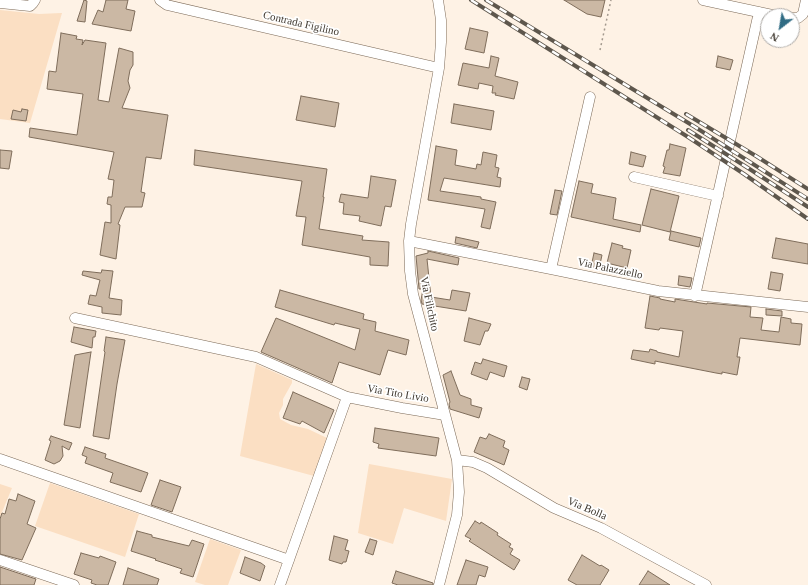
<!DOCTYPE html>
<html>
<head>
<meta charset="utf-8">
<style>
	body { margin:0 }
	#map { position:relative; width:808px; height:585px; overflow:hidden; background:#fef2e5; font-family:Georgia,serif }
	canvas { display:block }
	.north { position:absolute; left:760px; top:8px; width:40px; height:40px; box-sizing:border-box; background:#fff; border:1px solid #b2afac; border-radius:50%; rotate:211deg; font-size:11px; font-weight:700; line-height:16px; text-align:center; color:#3f382f }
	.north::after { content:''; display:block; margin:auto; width:14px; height:18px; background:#306c84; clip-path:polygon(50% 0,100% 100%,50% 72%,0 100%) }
</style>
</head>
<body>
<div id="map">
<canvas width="808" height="585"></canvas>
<div class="north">N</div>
</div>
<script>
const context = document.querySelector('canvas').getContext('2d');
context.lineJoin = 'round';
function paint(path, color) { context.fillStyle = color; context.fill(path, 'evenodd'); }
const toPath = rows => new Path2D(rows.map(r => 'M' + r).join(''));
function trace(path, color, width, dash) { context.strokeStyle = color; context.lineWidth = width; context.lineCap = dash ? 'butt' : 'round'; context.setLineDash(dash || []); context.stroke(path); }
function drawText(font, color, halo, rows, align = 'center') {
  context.font = font + ' Georgia,serif'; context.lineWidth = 3.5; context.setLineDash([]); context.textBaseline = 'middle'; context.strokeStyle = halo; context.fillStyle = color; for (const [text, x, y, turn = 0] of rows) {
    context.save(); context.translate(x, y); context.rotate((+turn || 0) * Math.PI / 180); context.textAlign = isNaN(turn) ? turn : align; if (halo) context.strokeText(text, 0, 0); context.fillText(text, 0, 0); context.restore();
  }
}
const green = toPath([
	[0,10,39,14,61,13,62,13,30,123,0,119],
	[256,364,292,380,292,383,283,399,283,405,279,413,280,419,291,425,308,429,327,438,314,476,240,456],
	[369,464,452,479,446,521,404,508,393,544,358,533],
	[50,483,139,514,125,557,35,526],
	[0,484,12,488,0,517],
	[210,539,241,550,228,585,205,585,195,582]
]);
const building = toPath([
	[84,0,87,1,85,22,77,21,84,0],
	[106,0,128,0,126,9,135,11,131,31,92,24,98,10,103,12,106,0],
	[564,0,605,0,601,17,587,14,564,0],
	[470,28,488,32,484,53,465,49,470,28],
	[61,33,77,36,76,39,83,40,82,45,85,40,106,43,98,100,109,102,119,48,133,52,133,65,130,70,128,81,130,88,122,108,168,115,161,159,146,157,141,192,145,193,142,207,125,207,118,224,120,225,116,259,100,255,105,222,111,223,111,205,107,204,108,197,112,197,114,180,108,179,114,152,29,137,30,128,77,135,83,94,47,89,49,71,56,72,61,33],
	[491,56,499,58,495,76,518,82,514,99,495,95,496,93,492,93,493,86,479,83,478,89,458,85,463,63,489,68,491,56],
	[718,56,733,60,730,70,716,67,718,56],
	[301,96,339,103,335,127,296,120,301,96],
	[454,104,494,111,491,130,451,123,454,104],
	[22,109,28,110,26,121,11,119,13,110,21,112,22,109],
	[670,144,686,148,680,176,663,173,665,167,663,166,667,150,669,150,670,144],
	[436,146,457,150,455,165,476,169,477,164,481,165,483,152,497,155,495,167,499,168,497,177,501,178,500,187,444,178,440,191,481,197,481,199,496,202,490,229,481,227,485,209,428,200,436,146],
	[0,150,12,151,9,169,0,168,0,150],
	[195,150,327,169,323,197,324,197,319,229,363,236,362,240,389,242,388,266,370,265,370,257,302,245,306,217,296,216,302,181,194,165,195,150],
	[631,152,646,156,643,167,629,164,631,152],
	[371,176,396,180,391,207,385,206,381,226,359,221,360,216,343,214,344,203,339,202,341,194,368,198,371,176],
	[579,181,593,184,591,193,616,198,613,219,641,225,640,232,571,217,579,181],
	[651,189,679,196,670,232,642,225,651,189],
	[555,190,562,191,557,215,550,214,555,190],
	[671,231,701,238,699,247,669,240,671,231],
	[456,237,479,242,477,248,455,243,456,237],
	[776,238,808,244,808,264,772,258,776,238],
	[612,243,623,246,622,248,631,250,627,268,607,263,612,243],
	[428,251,459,258,458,265,427,259,431,297,450,300,452,290,470,293,466,311,422,304,421,300,423,289,419,289,416,256,428,253,428,251],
	[594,253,602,255,599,269,591,267,594,253],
	[102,270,113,271,109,298,122,300,121,315,102,313,102,307,88,304,90,295,96,296,100,280,82,275,83,271,101,273,102,270],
	[771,272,783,274,780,291,768,289,771,272],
	[679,276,692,278,690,287,678,285,679,276],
	[280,290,364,314,363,319,376,322,375,331,409,340,406,355,388,350,380,375,339,362,332,383,261,352,276,318,355,350,360,329,335,323,334,325,275,307,280,290],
	[650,296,660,298,660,299,675,302,675,299,694,302,707,304,707,303,751,307,750,317,763,318,761,330,779,332,781,317,791,319,791,323,802,324,800,345,740,338,737,357,740,357,737,375,722,372,722,374,716,373,655,361,655,364,631,359,633,350,649,352,650,349,657,351,657,352,679,357,683,331,660,328,659,330,645,328,650,296],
	[766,309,782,311,782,316,766,315,766,309],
	[469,318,491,324,488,331,485,331,480,345,464,341,469,318],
	[74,327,96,331,95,337,93,337,92,348,71,342,74,327],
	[106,337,125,340,117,384,109,439,93,436,105,352,104,351,106,337],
	[91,352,80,428,64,425,75,355,91,352],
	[483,359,507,366,504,377,490,372,487,380,471,374,475,362,481,364,483,359],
	[451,371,460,395,471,399,471,405,482,408,479,418,450,409,449,404,450,402,443,375,451,371],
	[522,377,530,379,527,390,519,387,522,377],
	[293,392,334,410,324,433,302,421,300,424,283,418,293,392],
	[375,428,439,438,436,456,378,448,379,444,373,442,375,428],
	[489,434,505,441,503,447,509,450,504,465,474,452,480,437,486,439,489,434],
	[51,436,72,443,69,450,62,446,63,456,60,461,54,464,45,460,51,441,49,440,51,436],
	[85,447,106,454,105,458,148,473,141,492,110,482,113,473,85,463,87,457,82,455,85,447],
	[160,480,181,487,172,512,151,505,160,480],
	[18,494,35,501,27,524,36,528,22,560,0,554,0,519,2,513,5,514,9,499,16,501,18,494],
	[475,521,480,524,481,522,498,533,497,535,511,544,509,547,513,549,510,554,520,560,514,570,469,541,471,539,465,536,475,521],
	[137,531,152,535,152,537,189,546,192,540,204,544,193,577,180,573,182,569,155,560,156,559,131,551,137,531],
	[334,536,348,540,345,550,349,551,346,562,343,562,342,564,329,560,334,536],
	[370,539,377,541,373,555,365,552,370,539],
	[81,553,99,558,100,556,116,562,108,585,97,585,91,583,92,580,74,574,81,553],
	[582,555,600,566,601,565,609,570,600,585,577,585,568,580,582,555],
	[245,557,261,563,265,566,260,581,240,573,245,557],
	[466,560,488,567,485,577,479,575,476,585,457,585,466,560],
	[0,567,36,579,34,585,0,585,0,567],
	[128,568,159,579,157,585,123,585,128,568],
	[396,571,433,583,433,585,398,585,392,583,396,571],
	[648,571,670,585,639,585,648,571]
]);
const path = toPath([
	[600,50,611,0]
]);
const minor = toPath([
	[160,0,167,5,439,68],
	[438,0,441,20,441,42,439,68,411,224,409,241,410,271,413,294,457,460,459,492,457,515,439,585],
	[703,0,777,16],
	[0,3,30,6,33,3,35,0],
	[792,18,798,18,803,14,806,0],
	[634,177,718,196],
	[409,241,551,269,658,291,808,307],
	[551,269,590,97],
	[695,296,759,12],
	[75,318,256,357,347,397,402,408,445,415],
	[0,459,289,560],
	[457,460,473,462,487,468,554,508,601,528,706,585],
	[0,560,74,585],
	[280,585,347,397]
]);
const rail = toPath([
	[471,0,688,137,744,174,808,219],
	[486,0,695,127,808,199],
	[686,114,756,156,808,189],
	[688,130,748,168,808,207]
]);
const streetNames = [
	["Contrada Figilino",301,24,13],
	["Via Palazziello",610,269,12],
	["Via Filichito",429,304,78],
	["Via Tito Livio",398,394,10],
	["Via Bolla",587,509,23]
];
paint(green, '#fbdfc3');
paint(building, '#cbb8a4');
trace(building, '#7f6d5b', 1);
trace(minor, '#7d6b59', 11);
trace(path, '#a3998e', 1.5, [2, 3]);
trace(minor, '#fff', 10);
trace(rail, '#5e574d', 4);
trace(rail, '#fff', 2.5, [8]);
drawText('11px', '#3f382f', '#fff', streetNames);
</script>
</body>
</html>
